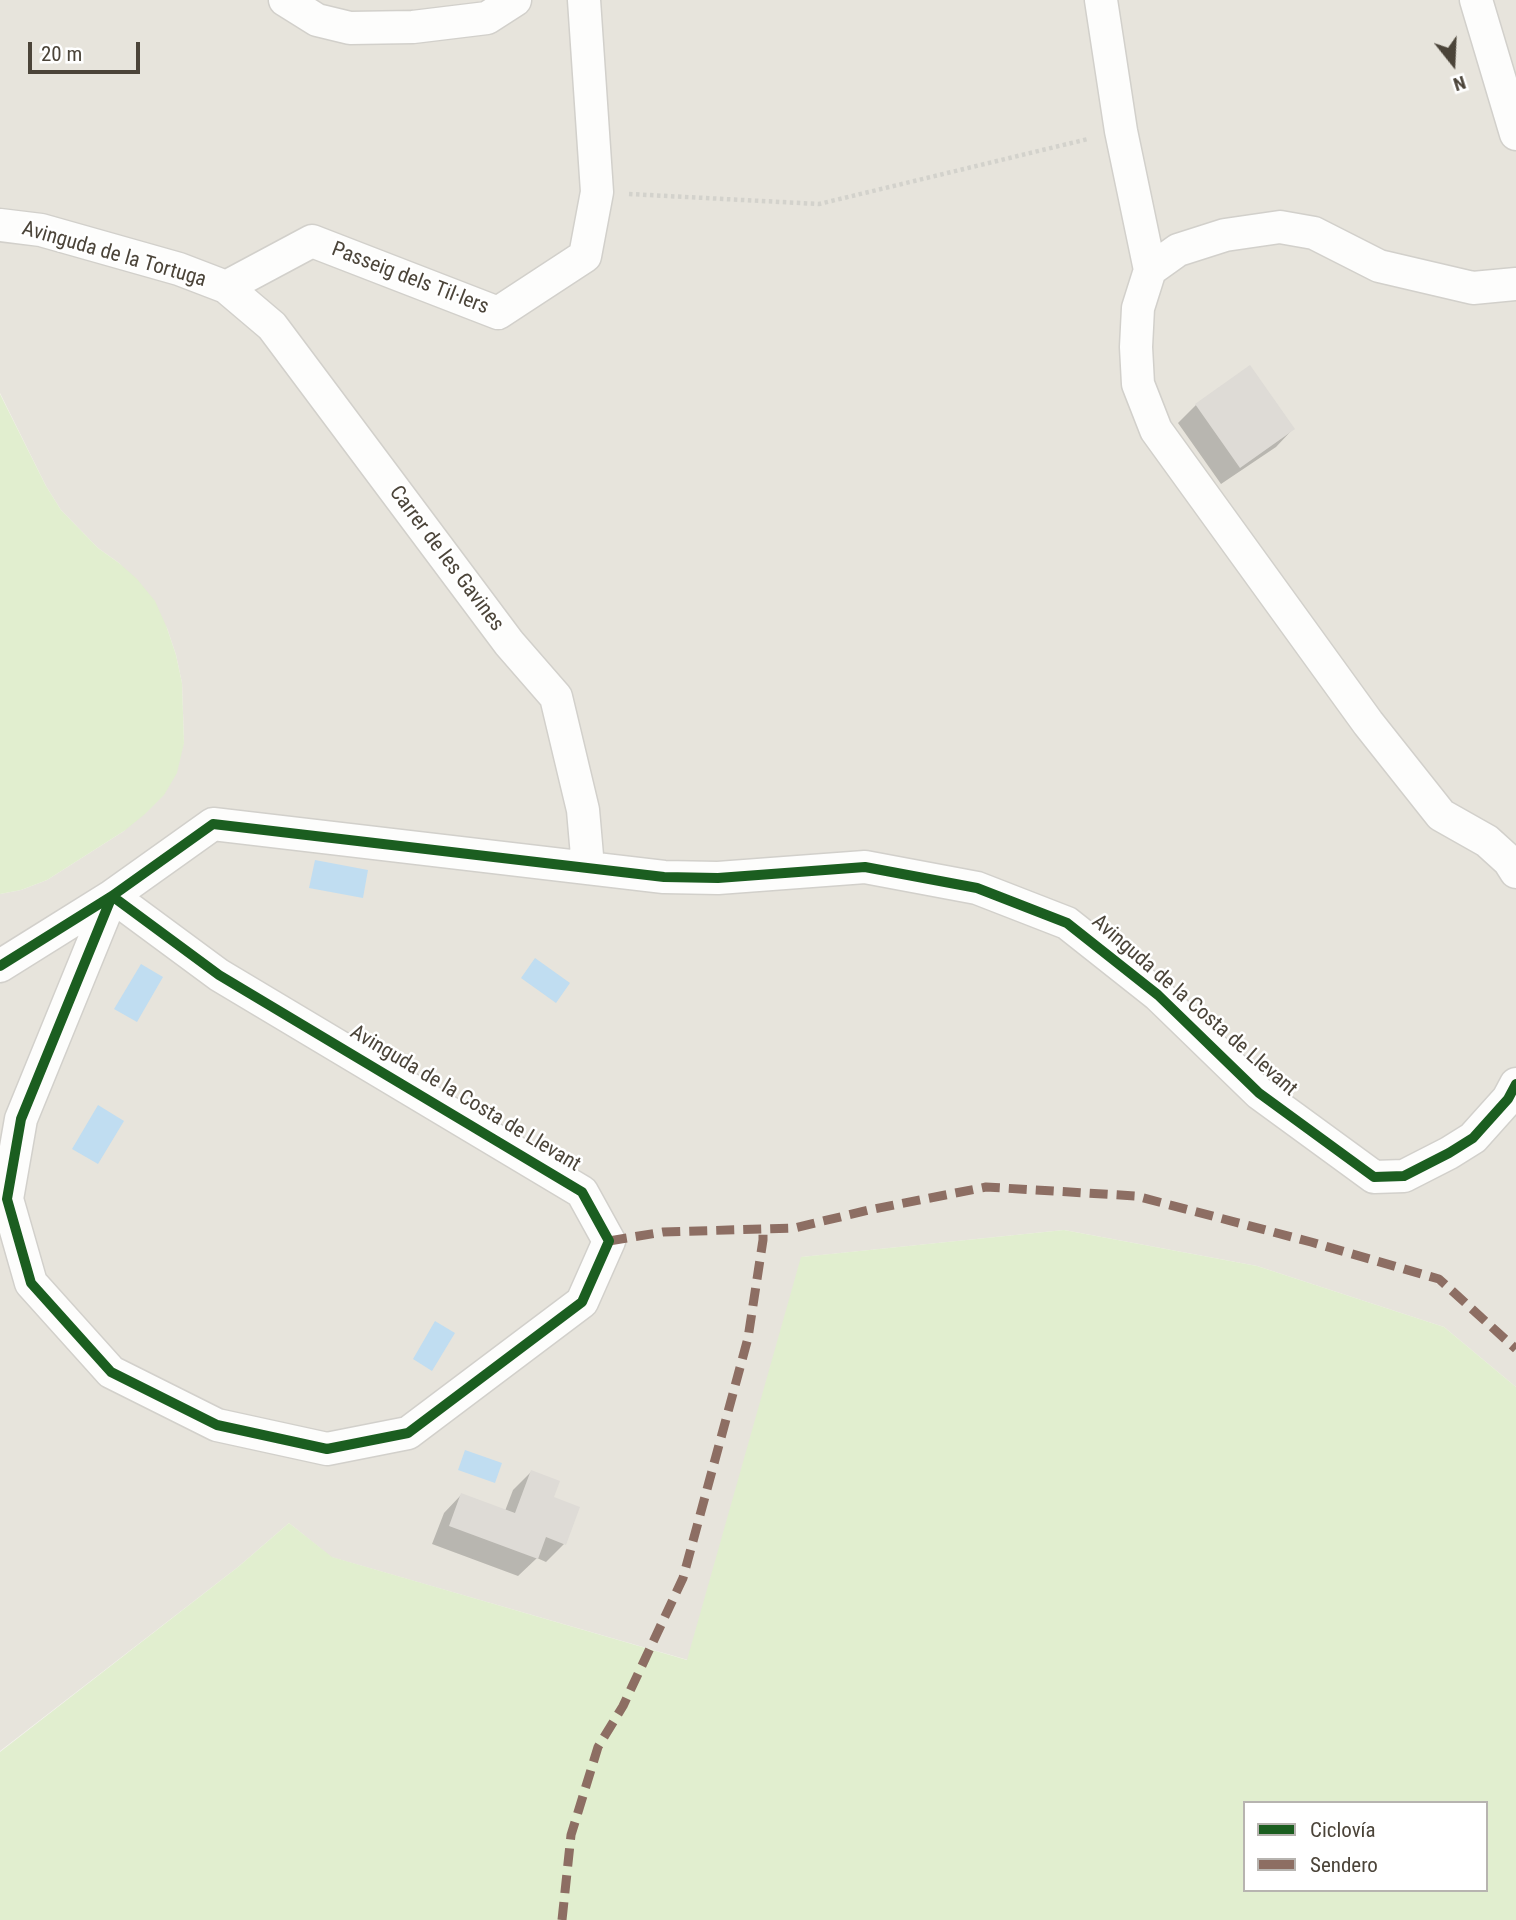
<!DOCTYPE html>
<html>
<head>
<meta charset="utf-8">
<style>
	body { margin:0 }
	#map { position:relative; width:1516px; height:1920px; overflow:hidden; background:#f4f2ee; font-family:"Roboto Condensed",sans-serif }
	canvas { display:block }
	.legend { position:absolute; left:1243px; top:1801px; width:245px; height:91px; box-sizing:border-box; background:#fff; border:2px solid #b7b4b0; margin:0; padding:9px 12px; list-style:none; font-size:21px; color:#4b4439 }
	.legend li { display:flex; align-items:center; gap:14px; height:35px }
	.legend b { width:35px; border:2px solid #b7b4b0 }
	.north { position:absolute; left:1418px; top:28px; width:70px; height:70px; -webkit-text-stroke:5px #fff; paint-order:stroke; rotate:162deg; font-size:19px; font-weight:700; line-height:28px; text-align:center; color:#4b4439 }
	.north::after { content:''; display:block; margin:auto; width:24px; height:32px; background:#4b4439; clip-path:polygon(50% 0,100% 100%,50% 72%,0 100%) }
	.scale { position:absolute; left:28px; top:42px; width:112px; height:32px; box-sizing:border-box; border:4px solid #4b4439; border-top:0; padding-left:9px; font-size:21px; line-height:24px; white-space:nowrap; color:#4b4439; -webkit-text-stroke:5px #fff; paint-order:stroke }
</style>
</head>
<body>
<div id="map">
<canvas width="1516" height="1920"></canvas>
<ul class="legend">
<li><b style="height:9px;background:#1b5e20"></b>Ciclovía</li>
<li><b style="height:9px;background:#8d6e63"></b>Sendero</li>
</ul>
<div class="north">N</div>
<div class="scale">20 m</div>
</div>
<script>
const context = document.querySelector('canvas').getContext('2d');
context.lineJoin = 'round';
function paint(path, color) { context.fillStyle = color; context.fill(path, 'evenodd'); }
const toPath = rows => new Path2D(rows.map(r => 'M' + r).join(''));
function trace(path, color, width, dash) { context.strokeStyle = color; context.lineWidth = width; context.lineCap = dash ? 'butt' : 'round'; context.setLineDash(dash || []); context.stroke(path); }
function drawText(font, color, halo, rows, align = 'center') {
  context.font = font + ' "Roboto Condensed",sans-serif'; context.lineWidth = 5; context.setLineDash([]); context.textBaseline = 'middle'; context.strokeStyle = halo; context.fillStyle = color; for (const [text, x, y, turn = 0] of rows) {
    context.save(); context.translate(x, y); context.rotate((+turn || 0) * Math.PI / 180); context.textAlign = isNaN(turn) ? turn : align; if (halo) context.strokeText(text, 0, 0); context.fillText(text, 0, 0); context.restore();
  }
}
const residential = toPath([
	[0,0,1516,0,1516,1387,1444,1327,1257,1266,1064,1230,802,1257,688,1660,331,1557,289,1523,238,1567,0,1751,0,894,21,890,47,880,124,831,184,743,182,683,176,655,167,628,119,563,98,548,61,510,46,486,0,393]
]);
const green = toPath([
	[0,394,46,486,61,510,98,548,119,563,137,579,155,601,167,628,176,655,182,683,184,743,177,773,164,795,145,814,124,831,47,880,21,890,0,894],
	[1064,1230,1257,1266,1444,1327,1516,1387,1516,1920,0,1920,0,1752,238,1567,289,1523,332,1557,687,1660,801,1257],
	[1245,1803,1486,1803,1486,1890,1245,1890]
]);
const water = toPath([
	[315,860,368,870,363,898,309,888],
	[535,958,570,983,556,1003,521,978],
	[141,964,163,977,137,1022,114,1009],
	[98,1105,124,1121,98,1164,72,1149],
	[435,1321,455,1333,432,1371,413,1359],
	[465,1450,502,1463,495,1483,458,1470]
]);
const shadow = toPath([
	[1196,405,1293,429,1276,447,1221,484,1178,423],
	[531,1472,551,1498,564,1544,546,1562,537,1558,518,1576,432,1544,444,1513,461,1495,505,1511,513,1490]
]);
const building = toPath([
	[1250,365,1295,429,1240,468,1195,404],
	[531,1470,560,1481,554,1497,580,1507,566,1545,546,1537,538,1559,449,1526,461,1493,515,1513]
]);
const path = toPath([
	[629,194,819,204,1088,139]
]);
const street = toPath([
	[285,0,317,20,350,28,413,27,487,18,515,0],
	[1101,0,1121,131,1150,270],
	[1476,0,1516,134],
	[0,225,41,230,179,269,226,287,272,326,509,643,556,697,583,810,588,867],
	[1516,284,1473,288,1379,266,1314,233,1280,227,1225,235,1178,250,1150,270,1138,308,1136,347,1138,384,1156,430,1368,723,1441,815,1487,841,1509,861,1516,872],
	[226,287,312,241,498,313,585,256,597,192,584,0],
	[112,896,219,975,582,1192,609,1241,582,1302,408,1433,327,1449,217,1425,111,1372,31,1283,7,1199,21,1119,112,896],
	[0,966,112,896,213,824,664,877,718,878,865,867,977,888,1067,923,1158,995,1259,1093,1374,1177,1404,1176,1449,1153,1473,1138,1508,1099,1516,1084]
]);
const quiet = toPath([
	[609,1241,663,1232,794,1228,869,1210,986,1187,1136,1196,1311,1242,1439,1279,1516,1349],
	[562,1920,571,1835,598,1747,623,1706,683,1578,748,1338,763,1240,763,1229]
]);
const cycleway = toPath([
	[112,896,219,975,582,1192,609,1241,582,1302,408,1433,327,1449,217,1425,111,1372,31,1283,7,1199,21,1119,112,896],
	[0,966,112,896,213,824,664,877,718,878,865,867,977,888,1067,923,1158,995,1259,1093,1374,1177,1404,1176,1449,1153,1473,1138,1508,1099,1516,1084]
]);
const streetNames = [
	["Avinguda de la Tortuga",114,255,16],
	["Passeig dels Til·lers",410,279,21],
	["Carrer de les Gavines",446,559,53],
	["Avinguda de la Costa de Llevant",1194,1006,41],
	["Avinguda de la Costa de Llevant",465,1099,31]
];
paint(residential, '#e7e4dc');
paint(green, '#e1eecf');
paint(water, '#c0ddf1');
paint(shadow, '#0003');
paint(building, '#dedbd6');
trace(street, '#d2d0cb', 35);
trace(path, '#d3d2cc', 4.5, [3.5, 3.5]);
trace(street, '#fdfdfc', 32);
trace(quiet, '#8d6e63', 9, [18, 9]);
trace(cycleway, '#1b5e20', 10);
drawText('21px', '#4b4439', '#fff', streetNames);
</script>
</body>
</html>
